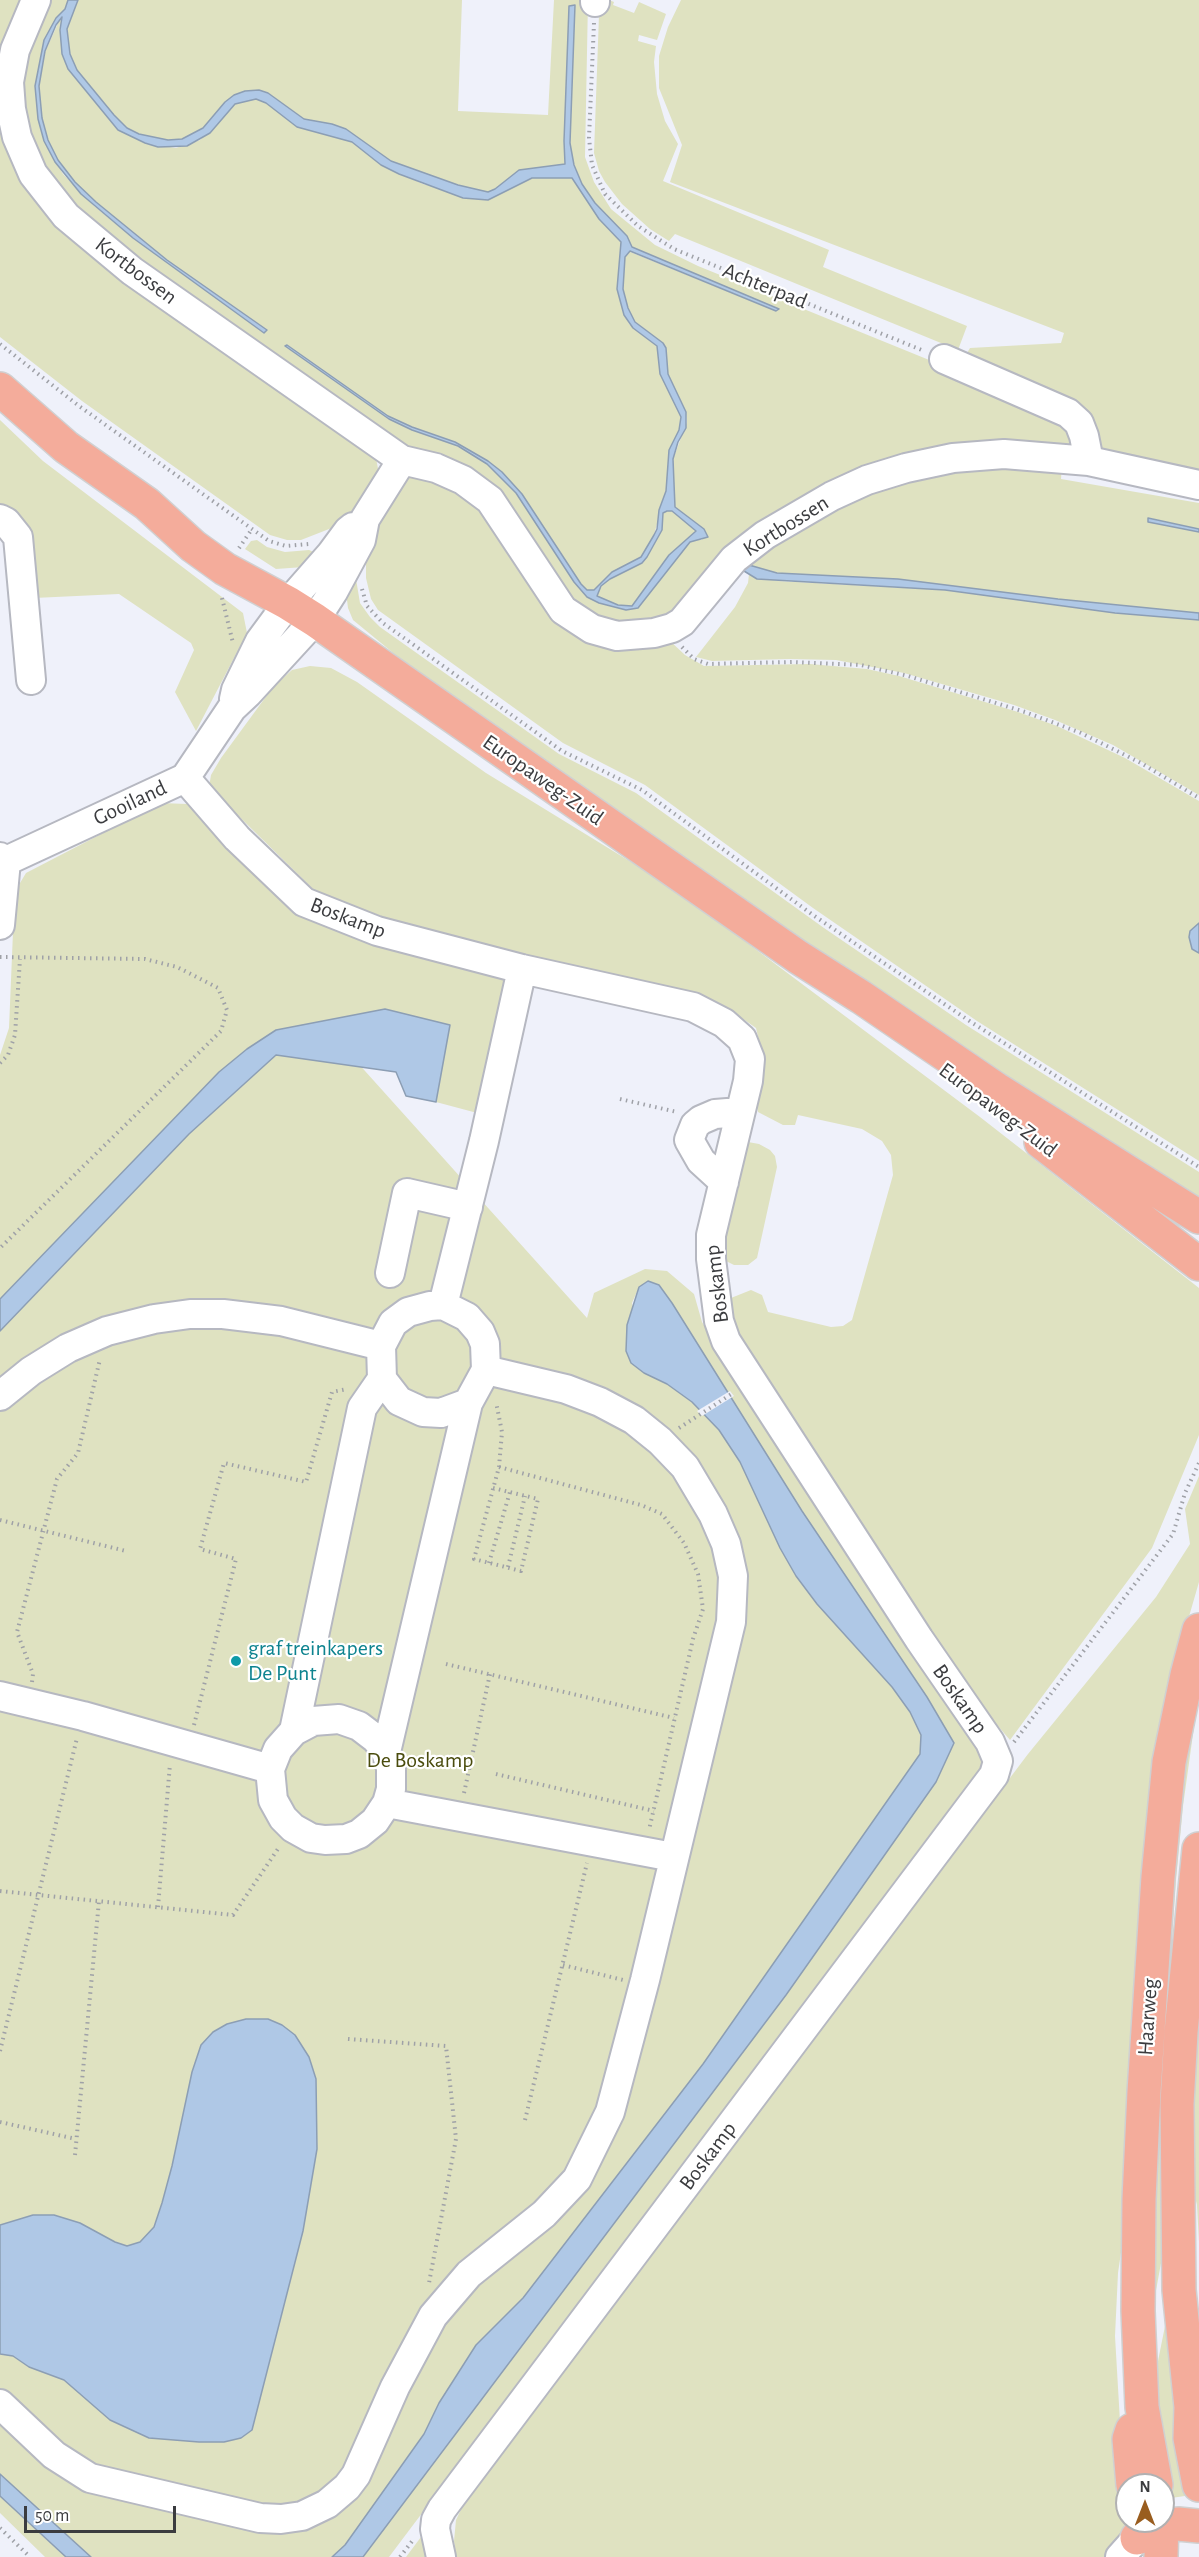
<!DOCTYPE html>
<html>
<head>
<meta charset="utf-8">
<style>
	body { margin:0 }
	#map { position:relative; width:1199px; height:2557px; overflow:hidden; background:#eff1fa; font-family:"Alegreya Sans",sans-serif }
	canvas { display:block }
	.north { position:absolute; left:1115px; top:2473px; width:60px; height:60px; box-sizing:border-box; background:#fff; border:2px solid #b1b1b2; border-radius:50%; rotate:0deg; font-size:16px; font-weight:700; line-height:24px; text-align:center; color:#3b3c3f }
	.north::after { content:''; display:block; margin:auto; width:21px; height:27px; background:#995d1f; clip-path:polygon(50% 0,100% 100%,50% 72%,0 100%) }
	.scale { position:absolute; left:24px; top:2506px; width:152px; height:27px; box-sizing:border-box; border:3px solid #3b3c3f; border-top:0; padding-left:8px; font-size:18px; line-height:21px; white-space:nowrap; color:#3b3c3f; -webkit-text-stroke:4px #fff; paint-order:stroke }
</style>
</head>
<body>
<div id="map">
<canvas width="1199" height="2557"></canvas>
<div class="north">N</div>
<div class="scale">50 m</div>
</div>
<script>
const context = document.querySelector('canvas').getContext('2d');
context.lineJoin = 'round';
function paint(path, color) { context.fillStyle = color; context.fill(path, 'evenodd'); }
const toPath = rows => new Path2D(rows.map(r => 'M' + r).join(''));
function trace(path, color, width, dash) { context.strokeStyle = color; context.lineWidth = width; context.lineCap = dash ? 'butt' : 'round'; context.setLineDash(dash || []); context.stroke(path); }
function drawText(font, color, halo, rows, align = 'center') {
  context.font = font + ' "Alegreya Sans",sans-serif'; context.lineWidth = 4.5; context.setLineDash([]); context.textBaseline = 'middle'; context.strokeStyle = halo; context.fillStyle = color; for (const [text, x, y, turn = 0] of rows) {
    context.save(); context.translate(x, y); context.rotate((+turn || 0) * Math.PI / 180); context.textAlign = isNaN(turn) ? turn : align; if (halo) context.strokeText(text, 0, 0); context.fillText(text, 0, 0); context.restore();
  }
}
const green = toPath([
	[0,0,27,0,16,158,375,453,379,474,347,522,301,540,287,540,270,535,82,401,0,337],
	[45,0,68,0,65,9,56,18,44,40,35,86,38,119,44,141,63,174,93,205,133,238,264,333,267,330,167,260,96,202,75,182,58,160,48,140,42,118,39,86,45,52,59,21,62,20,60,30,62,53,69,69,118,130,145,143,176,148,200,140,235,104,256,99,266,103,297,127,352,142,381,165,423,184,488,200,532,177,572,178,599,219,621,242,618,274,629,324,657,346,660,374,681,417,679,430,669,450,666,491,654,535,641,557,612,572,594,590,587,590,581,584,522,494,502,472,488,461,455,442,412,427,387,416,287,345,285,346,389,419,458,446,487,464,516,493,574,582,599,603,626,610,638,608,690,542,696,539,702,540,704,529,675,507,673,459,687,422,686,412,668,374,666,348,635,322,628,308,623,289,625,257,628,251,776,311,779,309,632,247,627,236,595,203,582,184,574,165,570,143,575,5,569,6,564,141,565,164,519,170,495,189,488,192,458,185,391,161,346,129,332,124,304,119,268,93,259,90,225,102,203,128,182,139,168,140,139,134,127,128,114,115,77,70,70,54,67,29,78,0,462,0,458,111,548,115,554,0,588,0,585,157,594,182,611,209,655,245,698,266,971,377,1066,420,1074,448,891,465,684,607,641,627,578,613,508,511,384,439,94,229,33,156,18,84],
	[609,0,614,2,613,5,634,13,639,2,666,14,657,40,639,35,638,41,656,46,654,62,657,94,665,121,678,144,663,181,829,250,823,267,967,326,958,350,675,234,669,241,650,229,622,204,605,182,599,171,594,153,599,15],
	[681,0,1199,0,1199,479,1097,452,967,353,970,348,1061,343,1064,333,670,182,682,145,659,88,659,56,668,27],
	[0,420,43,461,243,613,247,633,196,731,175,692,194,650,191,643,119,594,34,598,0,511],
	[1062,465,1061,479,1199,503,1199,529,1149,518,1148,521,1199,532,1199,613,1058,599,898,579,777,573,749,565,773,537,909,473],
	[413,474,470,496,552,610,669,640,685,655,704,666,810,664,867,669,899,676,1018,712,1057,726,1125,758,1199,801,1199,923,1190,931,1199,953,1199,1161,977,1021,813,908,645,785,563,743,378,610,371,599,366,578,366,547,399,486],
	[667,511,672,511,696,531,669,555,632,606,618,605,596,596,601,586,610,579,642,563,647,557,662,530,663,513],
	[257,540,267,547,285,552,309,550,321,555,304,567,276,569,245,549,251,541],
	[749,574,778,581,945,590,1115,613,1199,620,1199,795,1113,745,1055,720,1014,705,904,673,836,660,789,659,712,661,696,657,735,607,748,583],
	[356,579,360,603,370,617,380,627,559,754,636,793,824,928,966,1025,1199,1172,1199,1208,1059,1123,403,661,353,620,348,608,346,592],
	[310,666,331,668,357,682,486,773,675,889,980,1117,1199,1288,1199,1435,1152,1548,1010,1740,984,1710,739,1338,729,1314,731,1298,751,1290,762,1295,768,1312,831,1327,843,1326,852,1320,893,1175,891,1155,882,1141,862,1129,798,1115,795,1125,783,1125,758,1112,756,1100,763,1073,760,1045,756,1028,726,1007,693,996,379,920,316,892,209,787,211,775,221,758,273,687,292,670],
	[161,803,187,804,292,912,375,943,510,979,481,1114,436,1102,450,1025,385,1009,321,1022,587,1318,594,1293,645,1269,667,1271,694,1294,702,1322,727,1364,992,1763,663,2193,389,2557,363,2557,786,1995,928,1793,425,2432,345,2545,332,2557,91,2557,0,2474,0,1331,62,1267,219,1072,0,1299,0,1055,9,1028,14,908,20,883,26,873],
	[648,1281,802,1511,925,1694,768,1519,740,1462,720,1430,692,1402,667,1384,644,1373,632,1303,639,1287],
	[748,1142,759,1144,770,1150,775,1156,777,1167,757,1258,748,1265,734,1265,724,1260,726,1229],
	[1199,1476,1199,1582,1179,1651,1129,2197,1118,2273,1115,2336,1121,2439,1127,2486,1127,2521,1131,2521,1111,2557,456,2557,454,2541,456,2520,464,2503,1028,1754,1156,1597,1190,1544,1185,1509],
	[1199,1691,1183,1806,1176,1880,1167,2013,1163,2252,1151,2318,1150,2251,1160,2113,1158,2109,1179,1805,1182,1803,1180,1799,1188,1744],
	[1199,1984,1199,2242,1197,2205,1190,2176],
	[1166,2321,1192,2495,1164,2499,1154,2381],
	[0,2496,23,2518,66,2557,45,2557,0,2513],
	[421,2537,430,2557,406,2557]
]);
const water = toPath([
	[68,0,78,0,67,29,70,54,77,70,114,115,127,128,139,134,168,140,182,139,203,128,225,102,234,95,245,91,259,90,268,93,304,119,332,124,346,129,391,161,458,185,488,192,495,189,519,170,565,164,564,141,569,6,575,5,570,143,574,165,582,184,595,203,627,236,632,247,779,309,776,311,630,251,625,257,623,289,628,308,635,322,663,343,666,348,668,374,686,412,686,428,678,442,673,459,675,507,704,529,708,537,690,542,638,608,626,610,599,603,587,597,574,582,516,493,487,464,458,446,412,430,389,419,285,346,287,345,388,416,412,427,455,442,488,461,502,472,522,494,581,584,587,590,594,590,612,572,641,557,654,535,657,529,659,510,666,491,669,450,679,430,681,417,660,374,657,346,633,328,624,315,617,289,621,242,599,219,572,178,532,178,488,200,463,198,399,174,381,165,352,142,297,127,266,103,256,99,235,104,210,133,187,146,158,147,145,143,118,130,68,69,62,54,60,30,62,17,56,25,45,51,39,86,42,118,48,140,58,160,75,182,96,202,167,260,267,330,264,333,133,238,81,194,55,162,44,141,38,119,35,86,44,40,56,18,65,9,68,0],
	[667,511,672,511,696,531,669,555,632,606,618,605,597,596,601,586,610,579,642,563,647,557,662,530,663,513,667,511],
	[1148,518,1199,529,1199,532,1148,522,1148,518],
	[749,565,777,573,898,579,1058,599,1199,613,1199,620,1115,613,945,590,757,579,744,571,744,567,749,565],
	[1199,923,1199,953,1192,949,1189,937,1190,931,1199,923],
	[385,1009,450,1025,436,1102,406,1096,396,1072,276,1055,189,1134,0,1331,0,1299,219,1072,247,1049,276,1030,385,1009],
	[648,1281,659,1285,672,1303,802,1511,927,1697,954,1743,936,1782,786,1995,363,2557,332,2557,345,2545,424,2434,439,2403,476,2345,523,2298,703,2064,920,1754,921,1735,910,1712,892,1687,817,1604,796,1576,780,1548,740,1462,719,1430,692,1402,667,1384,644,1373,631,1363,626,1351,627,1325,639,1287,648,1281],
	[246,2019,268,2019,282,2025,295,2035,309,2057,316,2079,317,2149,303,2231,252,2430,241,2438,224,2442,199,2442,149,2438,110,2420,64,2380,29,2367,13,2356,0,2354,0,2225,33,2215,54,2215,80,2223,115,2242,127,2246,140,2242,154,2227,162,2203,172,2166,192,2072,201,2045,213,2032,227,2024,246,2019],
	[0,2474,91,2557,66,2557,0,2496,0,2474]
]);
const pier = toPath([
	[730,1391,734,1396,702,1416,697,1411]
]);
const path = toPath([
	[594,23,589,138,592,165,605,194,638,226,674,249,924,351],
	[0,344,79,406,269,541,286,546,309,544],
	[239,548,252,529],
	[362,589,367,606,383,623,562,751,642,790,813,915,971,1022,1199,1167],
	[222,598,233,643],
	[682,647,694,659,708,664,792,662,841,664,861,665,908,676,1025,712,1081,733,1141,763,1199,798],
	[0,957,145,959,177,967,218,988,227,1010,221,1031,0,1248],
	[0,1063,8,1055,15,1035,20,959],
	[620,1099,677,1112],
	[679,1428,733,1393],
	[499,1467,641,1505,662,1514,684,1543,698,1574,703,1609,693,1639,649,1830],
	[493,1488,538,1499,521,1571,474,1559,499,1467,502,1432,496,1402],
	[0,1520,126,1551],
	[489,1563,510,1492],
	[508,1567,525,1496],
	[446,1664,674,1718],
	[32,1682,33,1674,17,1632,57,1479,78,1453,100,1359],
	[194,1725,236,1559,200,1549,224,1463,306,1482,332,1392,347,1389],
	[1014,1742,1173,1534,1185,1493,1199,1463],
	[496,1774,654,1811],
	[464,1793,490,1674],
	[0,1891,233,1915,280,1846],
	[158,1907,170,1764],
	[563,1965,623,1980],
	[348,2039,446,2046,456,2139,429,2283],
	[0,2051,77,1738],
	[525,2120,587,1863],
	[0,2122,76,2139],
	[75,2155,99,1901],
	[0,2528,30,2557],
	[400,2557,413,2540]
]);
const minor = toPath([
	[36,0,15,50,9,82,11,109,17,137,33,174,66,216,132,271,402,460,436,468,463,480,490,500,563,610,592,629,617,636,654,633,672,628,682,622,734,559,765,535,832,496,867,480,906,468,953,458,1004,454,1089,461,1199,485],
	[595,2,595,0],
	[944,359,1068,413,1079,423,1084,436,1089,461],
	[0,519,6,522,18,537,31,680],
	[234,699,236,690,260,641,288,603,331,554,348,531,353,527],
	[185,778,237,838,304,902,377,931,522,969,693,1007,724,1023,742,1039,750,1059,748,1081,711,1235,711,1259,719,1321,726,1341,919,1639,990,1742,998,1761,994,1775,442,2509,436,2520,435,2529,441,2557],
	[0,857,6,861,185,778,232,708,248,693,315,620,333,592,361,540,365,519,402,460],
	[0,925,6,861],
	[724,1182,701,1161,689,1140,695,1125,701,1120,715,1114,740,1112],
	[390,1273,407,1193,468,1207],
	[443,1305,484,1141,522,969],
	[443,1305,467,1317,480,1332,485,1344,486,1370,468,1403,441,1413,423,1412,399,1401,382,1379,381,1346,393,1323,408,1312,430,1306,443,1305],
	[0,1396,31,1371,68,1348,107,1331,154,1319,190,1314,223,1314,281,1321,381,1346],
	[0,1696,83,1716,270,1769],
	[294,1731,362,1408,382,1379],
	[386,1752,376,1739,359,1726,339,1719,313,1721,294,1731,278,1749,270,1769,273,1800,283,1818,293,1828,311,1838,325,1840,346,1839,359,1834,375,1821,387,1803,391,1789,391,1768,386,1752,468,1403],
	[387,1803,673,1857],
	[0,2404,54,2455,90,2478,260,2518,281,2519,302,2516,327,2504,347,2487,356,2475,395,2387,433,2316,469,2274,544,2214,577,2179,610,2112,645,1980,731,1622,733,1576,726,1544,713,1514,685,1467,660,1441,634,1420,600,1402,566,1389,486,1370],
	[1120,2557,1137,2538]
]);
const major = toPath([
	[0,389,66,447,147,504,193,546,225,569,288,603,315,620,798,957,861,997,996,1089,1199,1217],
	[1041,1142,1199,1264],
	[1199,1849,1181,2032,1177,2104,1179,2290,1191,2407,1190,2438,1199,2485],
	[1132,2430,1129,2439,1133,2485],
	[1156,2485,1142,2407,1138,2311,1139,2199,1144,2092,1158,1877,1169,1762,1187,1675,1199,1630],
	[1137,2538,1162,2527,1178,2524,1199,2526],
	[1161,2557,1162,2521]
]);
const markers = [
	[236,1661,6,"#0f9aa8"]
];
const streetNames = [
	["Kortbossen",136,271,37],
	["Achterpad",765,286,22],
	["Kortbossen",786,526,-32],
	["Europaweg-Zuid",543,780,35],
	["Gooiland",130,803,-25],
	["Boskamp",348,918,21],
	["Europaweg-Zuid",998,1110,37],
	["Boskamp",717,1284,-97],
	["Boskamp",960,1699,55],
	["Haarweg",1148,2017,-86],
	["Boskamp",708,2156,-53]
];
const cultureNames = [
	["graf treinkapers",248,1648],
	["De Punt",248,1673]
];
const parkNames = [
	["De Boskamp",420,1760]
];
paint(green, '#dfe2c1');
paint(water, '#afc8e6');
trace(water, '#8c9eb4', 1.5);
paint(pier, '#eff1fa');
trace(minor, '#b6b8c1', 32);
trace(major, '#d0d0d1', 36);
trace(path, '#9fa1a7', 4, [1.5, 4.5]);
trace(minor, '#fff', 28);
trace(major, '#f4ac9b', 33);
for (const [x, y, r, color] of markers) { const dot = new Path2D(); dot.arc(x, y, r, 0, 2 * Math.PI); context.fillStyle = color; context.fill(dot); trace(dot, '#fff', 2); }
drawText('22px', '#3b3c3f', '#fff', streetNames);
drawText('22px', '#0d838f', '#fff', cultureNames, 'left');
drawText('22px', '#4a4c0e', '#fff', parkNames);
</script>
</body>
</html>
